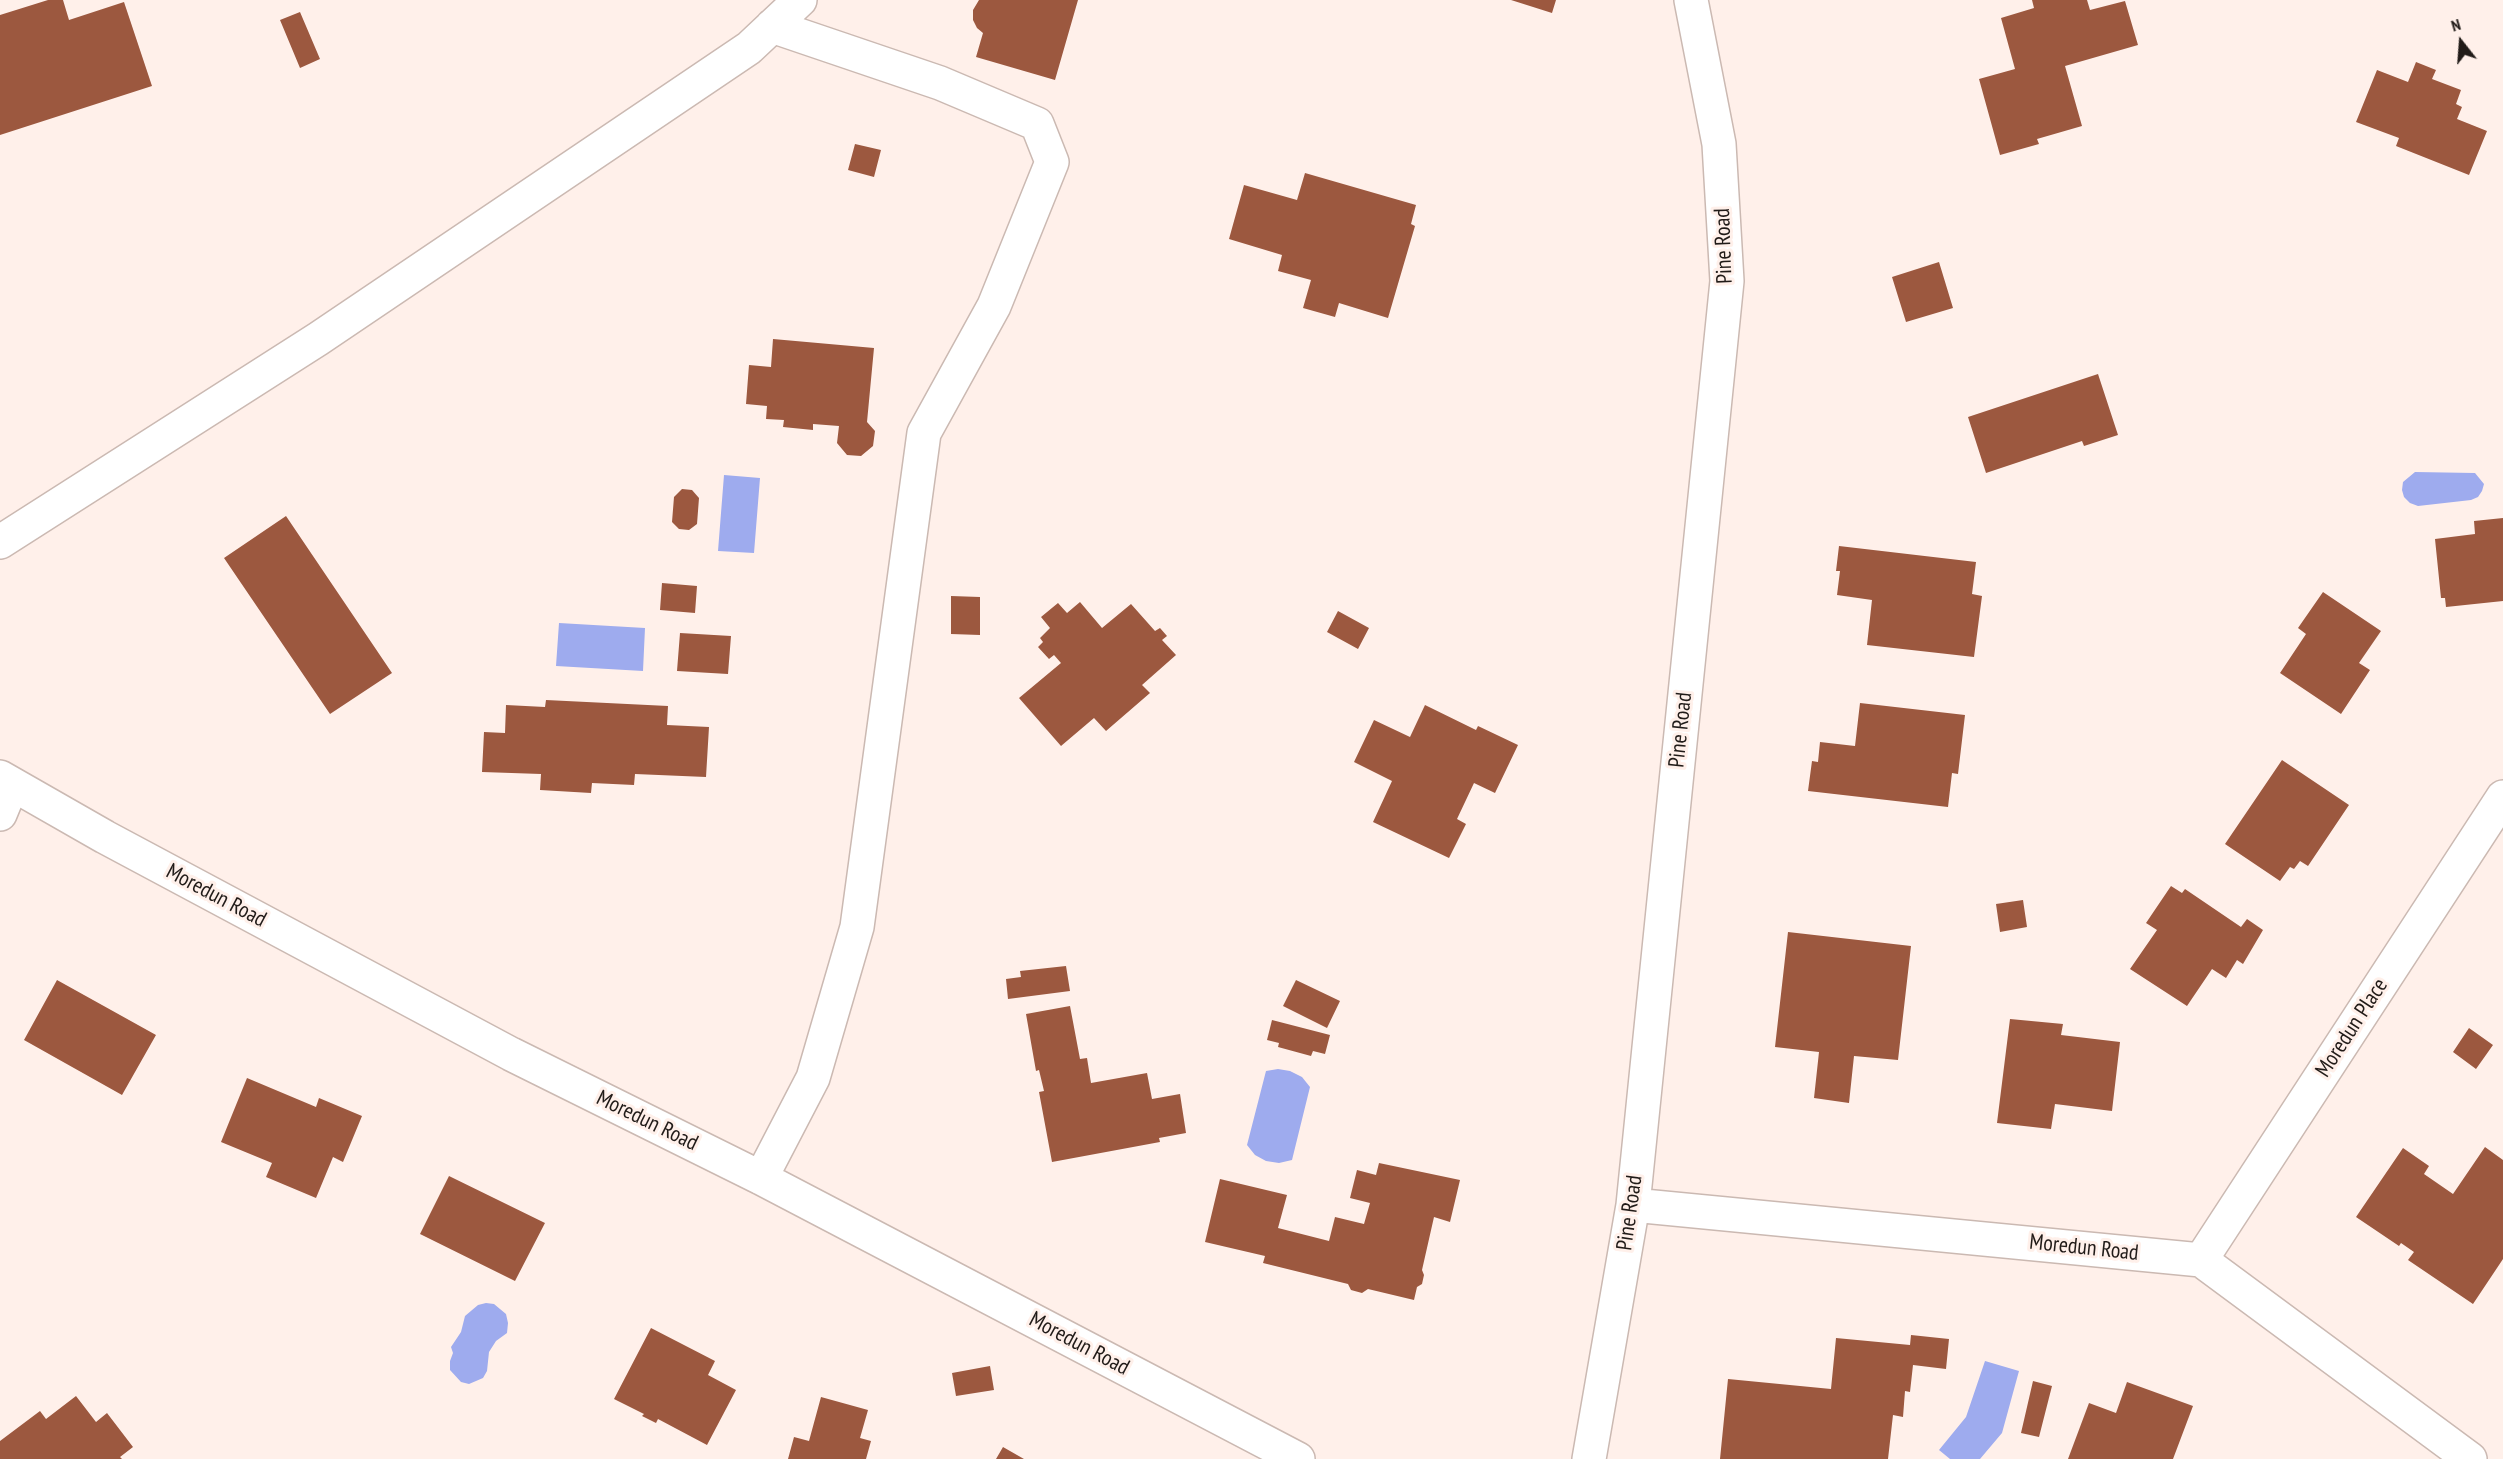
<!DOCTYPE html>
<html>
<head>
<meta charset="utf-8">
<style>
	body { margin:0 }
	#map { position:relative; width:2503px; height:1459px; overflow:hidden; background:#fff0ea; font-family:"PT Sans Narrow",sans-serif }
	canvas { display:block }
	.north { position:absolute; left:2431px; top:12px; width:60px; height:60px; -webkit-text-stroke:4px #fff0ea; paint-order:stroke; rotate:343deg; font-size:16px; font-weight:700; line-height:24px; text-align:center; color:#211b18 }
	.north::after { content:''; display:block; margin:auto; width:21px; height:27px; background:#211b18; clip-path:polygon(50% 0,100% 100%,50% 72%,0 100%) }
</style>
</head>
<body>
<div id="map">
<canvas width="2503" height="1459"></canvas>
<div class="north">N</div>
</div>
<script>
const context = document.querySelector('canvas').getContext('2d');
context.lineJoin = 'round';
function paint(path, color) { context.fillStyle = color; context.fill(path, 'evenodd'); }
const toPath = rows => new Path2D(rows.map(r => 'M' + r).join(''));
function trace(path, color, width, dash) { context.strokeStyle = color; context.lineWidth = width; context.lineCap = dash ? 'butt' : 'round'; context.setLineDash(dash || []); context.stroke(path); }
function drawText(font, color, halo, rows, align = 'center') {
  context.font = font + ' "PT Sans Narrow",sans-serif'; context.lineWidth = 6; context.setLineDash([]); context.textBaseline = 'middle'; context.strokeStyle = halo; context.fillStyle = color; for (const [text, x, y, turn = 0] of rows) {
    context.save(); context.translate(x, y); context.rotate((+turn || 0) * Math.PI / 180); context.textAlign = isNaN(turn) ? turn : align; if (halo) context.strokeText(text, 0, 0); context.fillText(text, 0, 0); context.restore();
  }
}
const water = toPath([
	[2415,472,2475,473,2484,484,2482,491,2478,497,2471,500,2418,506,2410,503,2404,497,2402,490,2403,482],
	[724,475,760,478,754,553,718,551],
	[559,623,645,628,643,671,556,666],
	[1278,1069,1290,1071,1302,1077,1310,1087,1292,1160,1279,1163,1266,1161,1255,1155,1247,1145,1266,1071],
	[486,1303,494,1304,506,1314,508,1323,507,1333,496,1341,489,1352,487,1371,483,1378,469,1384,461,1382,450,1370,450,1361,453,1353,451,1347,461,1332,465,1316,478,1305],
	[1985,1361,2019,1371,2002,1433,1980,1459,1950,1459,1939,1450,1966,1417]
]);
const building = toPath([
	[48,0,63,0,69,20,124,2,152,86,0,135,0,15],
	[979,0,1078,0,1055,80,976,57,983,33,977,28,973,20,973,10],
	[1511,0,1556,0,1552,13],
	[2032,0,2087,0,2090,10,2125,1,2138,45,2065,66,2082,126,2037,139,2039,144,2000,155,1979,79,2015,69,2001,18,2034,8],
	[300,12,320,59,300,68,280,20],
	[2416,62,2436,70,2432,79,2461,90,2456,104,2462,107,2457,119,2487,131,2469,175,2396,146,2399,138,2356,122,2377,70,2408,82],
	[855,144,881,150,874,177,848,170],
	[1305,173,1416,205,1411,224,1415,226,1388,318,1339,303,1335,317,1303,308,1311,280,1278,271,1282,255,1229,239,1244,185,1297,200],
	[1939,262,1953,308,1906,322,1892,277],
	[773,339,874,348,867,422,875,431,873,446,861,456,847,455,837,443,839,426,813,424,813,430,783,427,784,420,766,419,767,406,746,404,749,365,771,367],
	[2098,374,2118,435,2084,446,2082,441,1986,473,1968,417],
	[682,489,692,490,699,498,697,524,689,530,679,529,672,522,674,497],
	[286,516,392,673,330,714,224,558],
	[2503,518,2503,601,2446,607,2445,598,2441,598,2435,539,2475,534,2474,521],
	[1839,546,1976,562,1972,594,1982,596,1974,657,1867,645,1872,600,1837,595,1840,571,1836,571],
	[662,583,697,586,695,613,660,610],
	[2323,592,2381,631,2359,663,2370,670,2341,714,2280,673,2306,634,2298,628],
	[951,596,980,597,980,635,951,634],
	[1080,602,1102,628,1131,604,1155,631,1160,628,1167,636,1162,640,1176,655,1142,685,1150,693,1106,731,1094,718,1061,746,1019,698,1061,663,1054,655,1049,659,1038,647,1043,642,1040,638,1050,628,1041,617,1058,603,1067,613],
	[1338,611,1369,628,1358,649,1327,632],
	[680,633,731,636,728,674,677,671],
	[546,700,668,706,667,725,709,727,706,777,635,774,634,785,592,783,591,793,540,790,541,774,482,772,484,732,505,733,506,705,545,707],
	[1860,703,1965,715,1958,774,1952,773,1948,807,1808,791,1812,761,1818,762,1820,742,1855,746],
	[1425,705,1476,730,1478,726,1518,745,1495,793,1474,783,1457,819,1466,824,1449,858,1373,822,1392,781,1354,762,1374,720,1410,737],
	[2282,760,2349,805,2308,866,2300,861,2294,869,2290,867,2280,881,2225,844],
	[2171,886,2182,893,2185,889,2241,927,2247,919,2263,930,2243,964,2237,960,2226,978,2212,969,2187,1006,2130,969,2157,930,2146,923],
	[2023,900,2027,927,2000,932,1996,904],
	[1788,932,1911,946,1898,1060,1854,1056,1849,1103,1814,1098,1819,1052,1775,1047],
	[1066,966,1070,991,1008,999,1006,979,1021,977,1020,971],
	[57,980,156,1035,122,1095,24,1040],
	[1296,980,1340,1001,1327,1028,1283,1006],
	[1070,1006,1080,1059,1087,1058,1091,1083,1147,1073,1152,1099,1180,1094,1186,1133,1159,1138,1160,1142,1052,1162,1039,1092,1044,1091,1039,1070,1036,1071,1026,1014],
	[2010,1019,2063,1024,2061,1035,2120,1042,2112,1111,2055,1104,2051,1129,1997,1123],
	[1272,1020,1330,1035,1325,1054,1313,1051,1311,1056,1278,1047,1279,1043,1267,1040],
	[2469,1028,2493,1045,2476,1069,2453,1052],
	[247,1078,316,1107,319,1098,362,1116,343,1162,333,1157,316,1198,266,1177,272,1163,221,1142],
	[2485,1147,2503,1160,2503,1259,2473,1304,2408,1260,2414,1252,2401,1243,2399,1246,2356,1217,2403,1148,2429,1166,2424,1174,2453,1194],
	[1379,1163,1460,1180,1450,1222,1434,1217,1422,1270,1424,1275,1422,1284,1417,1287,1414,1300,1368,1289,1362,1293,1351,1290,1348,1284,1263,1263,1265,1256,1205,1242,1220,1179,1287,1195,1278,1228,1329,1241,1335,1217,1364,1224,1370,1203,1350,1198,1357,1170,1376,1175],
	[449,1176,545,1223,515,1281,420,1234],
	[651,1328,715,1361,708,1375,736,1390,707,1445,658,1419,656,1423,642,1416,644,1414,614,1399],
	[1911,1335,1949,1339,1946,1369,1913,1365,1910,1392,1905,1391,1903,1417,1893,1415,1888,1459,1720,1459,1728,1379,1831,1389,1836,1338,1910,1345],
	[990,1366,994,1390,956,1396,952,1373],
	[2033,1381,2052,1386,2039,1437,2021,1433],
	[2127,1382,2193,1406,2173,1459,2068,1459,2089,1403,2116,1413],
	[76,1396,96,1422,107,1413,133,1447,120,1457,122,1459,0,1459,0,1441,40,1411,46,1419],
	[821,1397,868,1410,860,1438,871,1441,866,1459,788,1459,794,1437,809,1441],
	[1003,1447,1024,1459,996,1459]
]);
const minor = toPath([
	[0,542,318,339,749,48,800,0],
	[0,777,105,837,511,1054,761,1178,1298,1459],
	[0,814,12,785],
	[761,1178,813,1078,857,927,924,433,994,306,1052,162,1037,124,940,83,772,26],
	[1633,1205,2201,1260,2470,1459],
	[2201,1260,2503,797],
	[1589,1459,1633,1205,1727,281,1719,144,1691,0]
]);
const streetNames = [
	["Pine Road",1724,246,-92],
	["Pine Road",1681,730,-84],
	["Moredun Road",216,896,28],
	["Moredun Place",2352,1028,-57],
	["Moredun Road",647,1121,26],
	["Pine Road",1630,1213,-82],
	["Moredun Road",2084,1248,6],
	["Moredun Road",1079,1344,28]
];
paint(water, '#9eabee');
paint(building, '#9c583f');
trace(minor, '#cbb9b2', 36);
trace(minor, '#fff', 33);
drawText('22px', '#211b18', '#fff0ea', streetNames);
</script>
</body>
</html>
